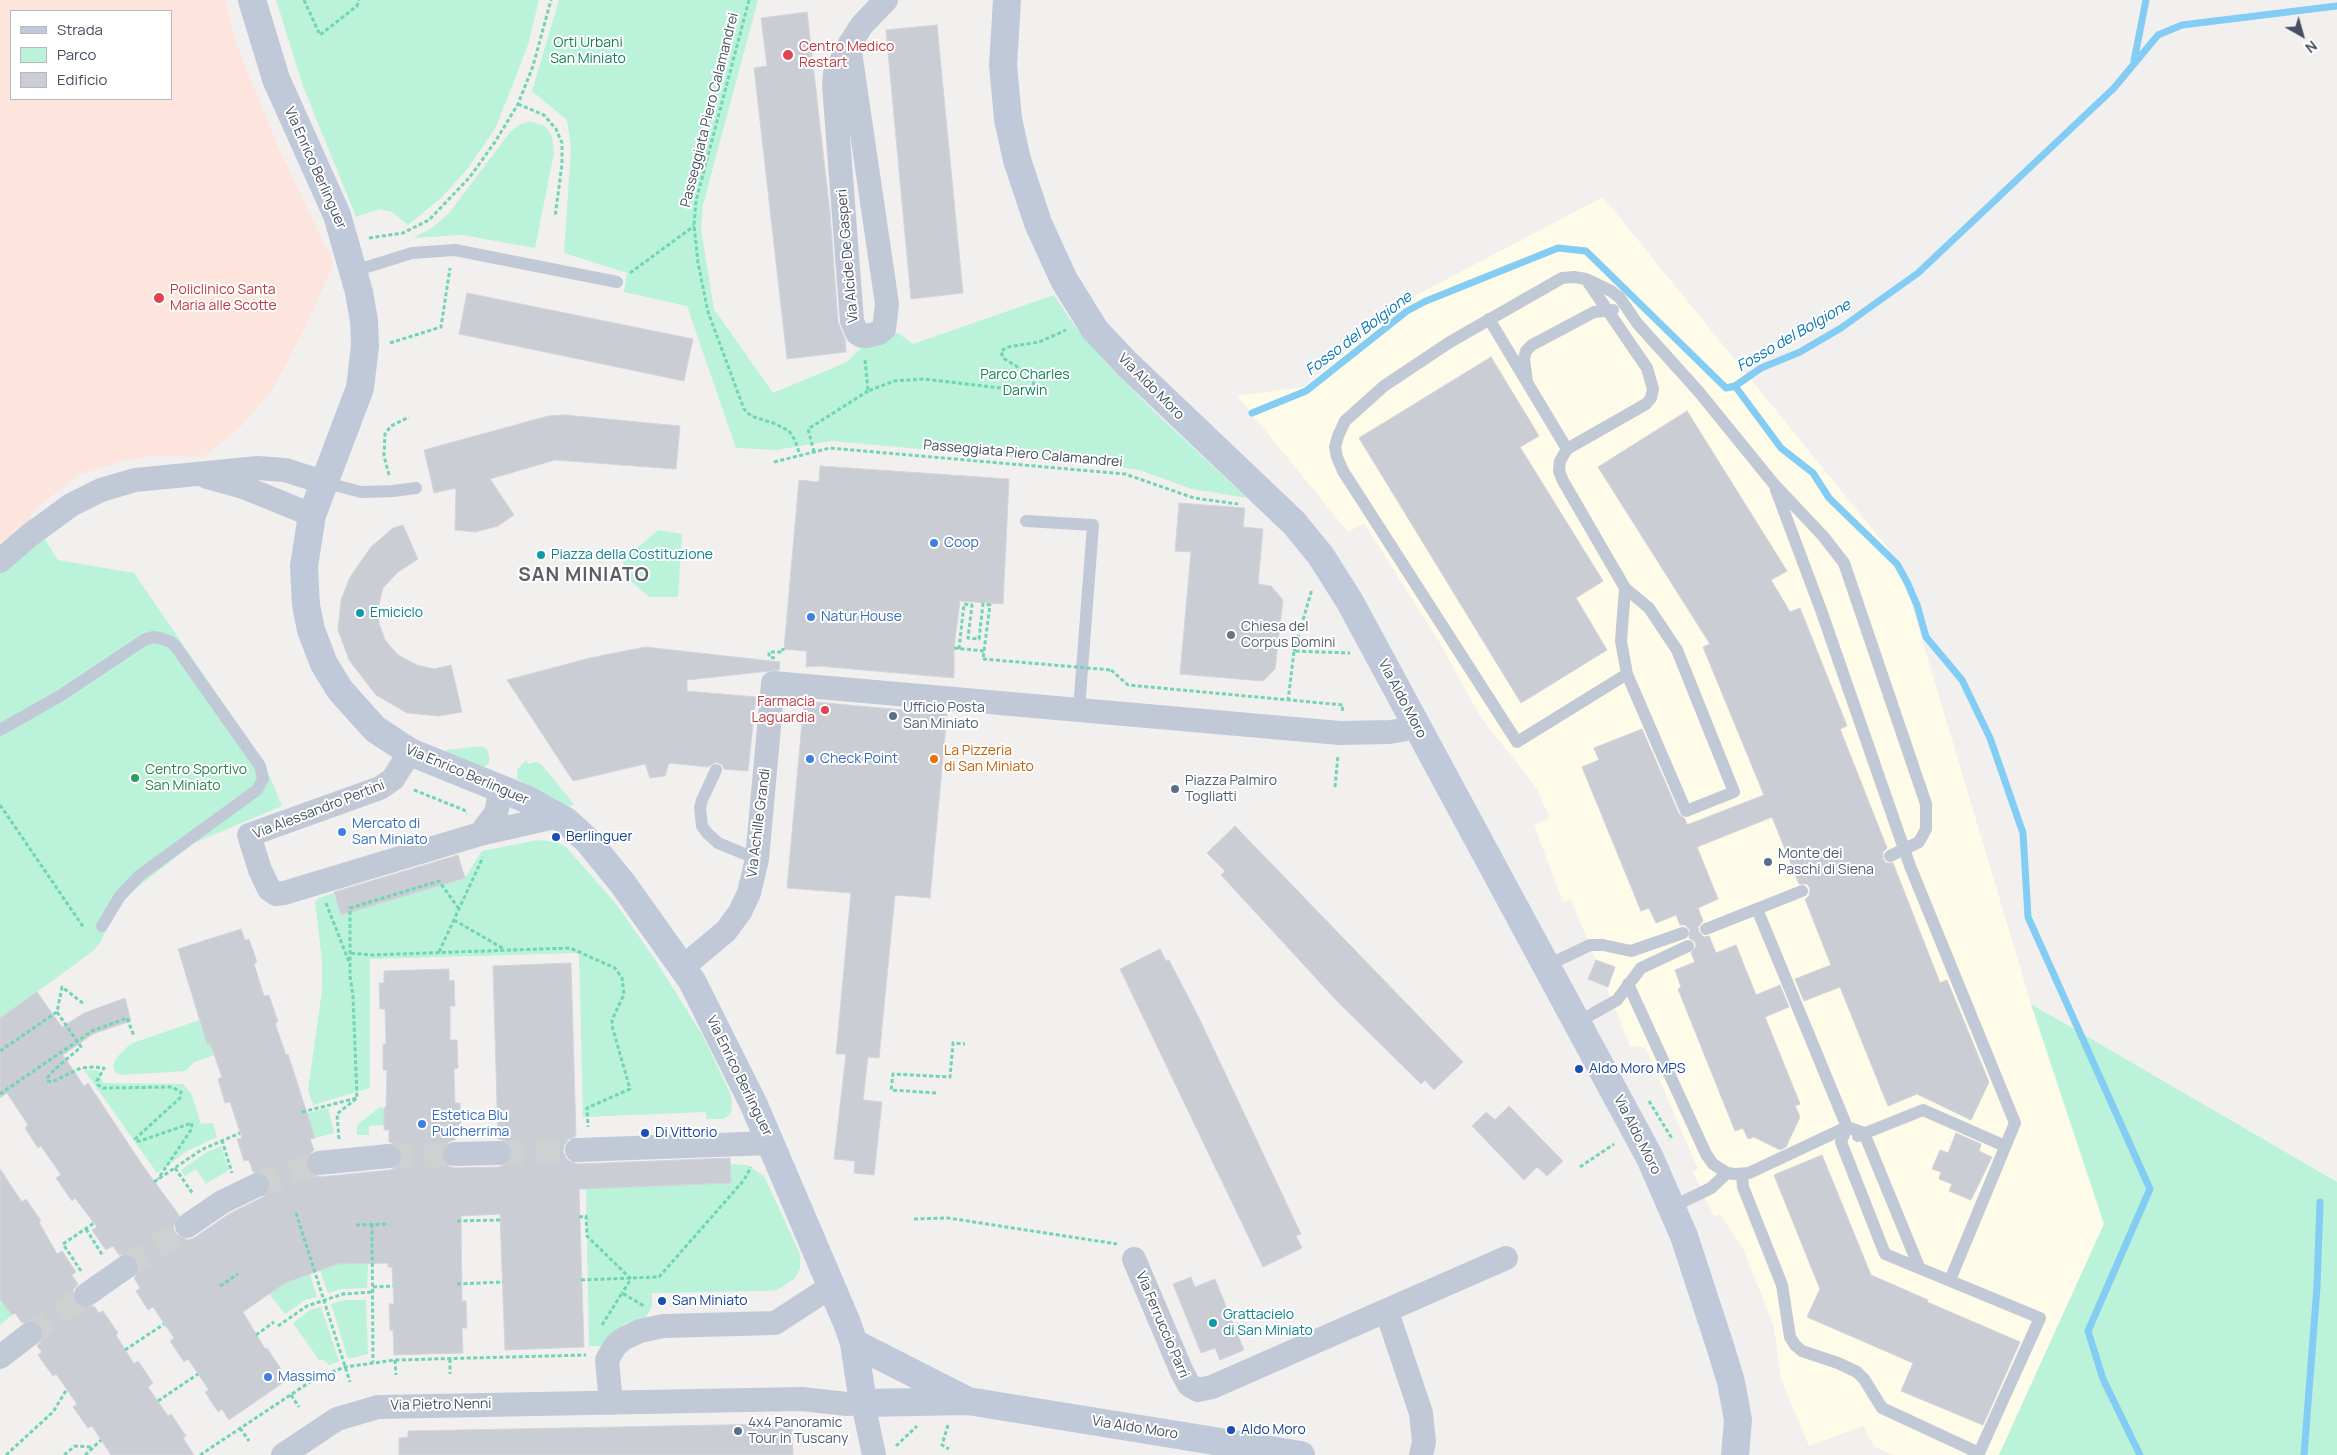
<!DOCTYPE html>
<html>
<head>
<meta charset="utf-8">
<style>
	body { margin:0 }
	#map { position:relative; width:2337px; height:1455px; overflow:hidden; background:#f2f0ef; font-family:Manrope,sans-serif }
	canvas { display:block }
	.legend { position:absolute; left:10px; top:10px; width:162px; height:90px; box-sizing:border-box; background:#fff; border:1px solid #b5b9bf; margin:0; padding:6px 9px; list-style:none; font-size:15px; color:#454f5f }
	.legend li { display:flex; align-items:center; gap:10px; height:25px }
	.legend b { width:25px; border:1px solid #b5b9bf }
	.north { position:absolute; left:2277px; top:10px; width:50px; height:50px; -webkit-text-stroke:4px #fff; paint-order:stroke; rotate:142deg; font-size:14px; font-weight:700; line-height:20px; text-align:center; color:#454f5f }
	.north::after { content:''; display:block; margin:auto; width:18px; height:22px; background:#454f5f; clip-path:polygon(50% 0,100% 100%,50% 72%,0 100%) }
</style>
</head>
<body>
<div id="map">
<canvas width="2337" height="1455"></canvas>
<ul class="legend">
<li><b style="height:6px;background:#c0c9da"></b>Strada</li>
<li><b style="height:14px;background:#baf3d9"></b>Parco</li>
<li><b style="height:14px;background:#cbcdd5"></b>Edificio</li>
</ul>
<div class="north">N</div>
</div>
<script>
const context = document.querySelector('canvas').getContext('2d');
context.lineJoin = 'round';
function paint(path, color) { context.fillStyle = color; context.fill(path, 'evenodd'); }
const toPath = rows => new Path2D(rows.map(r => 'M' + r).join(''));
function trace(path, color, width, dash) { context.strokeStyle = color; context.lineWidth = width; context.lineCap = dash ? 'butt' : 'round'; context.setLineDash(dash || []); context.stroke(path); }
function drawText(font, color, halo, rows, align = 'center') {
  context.font = font + ' Manrope,sans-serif'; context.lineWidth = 4; context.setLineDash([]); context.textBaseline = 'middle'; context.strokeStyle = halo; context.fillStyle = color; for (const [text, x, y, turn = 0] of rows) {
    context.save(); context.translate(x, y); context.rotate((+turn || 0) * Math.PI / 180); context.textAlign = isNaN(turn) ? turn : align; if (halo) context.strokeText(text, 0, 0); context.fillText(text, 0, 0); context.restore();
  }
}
const commercial = toPath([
	[1603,197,1899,562,2031,1004,2104,1224,1999,1455,1894,1455,1874,1447,1863,1426,1809,1446,1781,1379,1774,1326,1743,1249,1720,1214,1714,1216,1693,1172,1698,1169,1646,1048,1630,1046,1571,899,1563,902,1534,825,1550,818,1537,789,1480,716,1440,643,1364,523,1348,532,1237,396,1304,387,1407,300]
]);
const medical = toPath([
	[0,0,225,0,237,45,280,151,334,264,303,332,273,389,242,426,203,457,153,456,126,460,77,476,32,512,31,518,0,545],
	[11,11,171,11,171,99,11,99]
]);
const green = toPath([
	[276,0,539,0,528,45,496,127,469,167,442,197,408,225,392,212,379,209,356,217,303,86],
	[559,0,758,0,703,205,701,229,714,309,773,393,847,362,861,348,898,333,913,344,1054,295,1074,325,1107,364,1159,416,1247,498,1192,489,1139,470,1110,466,831,441,776,450,736,448,687,306,624,292,627,273,564,253,571,148,567,120,532,91],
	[530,121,545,126,552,136,554,153,535,248,462,235,413,238,432,228,449,213,511,131,519,125],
	[31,518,58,560,134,573,264,763,282,806,194,843,121,900,100,943,93,951,37,992,55,1018,0,1056,0,545],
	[658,530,682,534,678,597,649,597,626,577,623,560],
	[482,746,487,749,489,756,489,763,485,767,444,753,446,750],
	[526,760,529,764,536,762,541,764,574,804,570,807,517,779,517,770],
	[538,840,557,842,566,847,617,905,656,961,703,1036,731,1095,732,1109,729,1115,724,1119,706,1119,706,1112,583,1117,579,953,370,959,370,1088,313,1105,308,1090,322,990,322,960,315,902,319,898,334,893,341,915,465,878,482,851],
	[2031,1004,2337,1182,2337,1455,1999,1455,2104,1224],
	[199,1020,207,1044,211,1043,215,1055,194,1062,186,1071,121,1075,115,1072,113,1066,116,1058,130,1044],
	[84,1070,98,1070,103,1083,183,1084,191,1093,201,1124,213,1123,217,1137,187,1151,157,1173],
	[380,1107,384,1108,384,1125,369,1126,369,1135,357,1135,357,1125],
	[328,1108,334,1133,315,1138,307,1113],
	[221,1146,229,1170,206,1184,196,1169,185,1176,181,1170,207,1152],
	[731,1164,747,1165,764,1176,800,1254,800,1269,795,1278,777,1290,766,1291,652,1293,652,1307,644,1320,627,1323,615,1330,602,1346,589,1346,586,1188,731,1183],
	[337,1264,368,1264,367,1288,342,1289,328,1293,320,1270],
	[310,1274,317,1297,305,1300,285,1314,269,1294,285,1283],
	[0,1299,12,1315,0,1325],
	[345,1300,366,1300,368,1354,348,1359,331,1304],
	[321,1307,339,1361,329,1365,323,1360,319,1360,293,1323,310,1310]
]);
const stream = toPath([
	[2134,61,2146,0],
	[1735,386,1781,448,1813,473,1829,498,1897,564,1907,582,1917,605,1926,637,1962,680,1990,738,2023,833,2028,917,2150,1189,2088,1331,2103,1379,2140,1455],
	[1252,413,1306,391,1407,311,1426,301,1558,248,1586,251,1726,388,1735,386,1761,368,1800,352,1841,328,1918,273,2114,88,2158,35,2182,25,2337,6],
	[2304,1455,2317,1287,2320,1202]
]);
const building = toPath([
	[807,12,830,213,838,322,845,339,846,352,787,359,754,68,767,66,761,18,807,12],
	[937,25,963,293,911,299,886,30,937,25],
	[467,293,693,339,684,381,459,334,467,293],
	[1491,357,1539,436,1520,447,1603,581,1576,598,1607,650,1521,703,1359,438,1491,357],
	[1687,411,1787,571,1771,580,1790,612,1800,608,1847,726,1840,729,1887,848,1883,852,1883,859,1886,863,1893,863,1940,983,1947,980,1989,1082,1971,1120,1917,1094,1888,1106,1840,987,1804,1001,1795,979,1831,965,1805,899,1809,896,1810,888,1807,884,1799,884,1772,817,1697,847,1718,899,1698,908,1703,921,1698,927,1699,932,1704,937,1709,936,1716,953,1736,945,1756,995,1780,985,1789,1007,1765,1017,1800,1104,1795,1106,1800,1117,1786,1147,1780,1150,1754,1137,1748,1139,1743,1128,1735,1131,1678,989,1681,987,1675,970,1695,962,1691,953,1696,946,1695,942,1689,938,1690,930,1685,925,1680,925,1676,915,1656,923,1649,908,1641,911,1582,767,1599,760,1594,748,1642,729,1679,814,1685,819,1687,825,1764,795,1703,647,1710,644,1598,467,1687,411],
	[565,415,680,426,676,469,555,460,490,479,514,515,498,526,475,532,455,530,456,488,434,493,424,450,548,416,565,415],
	[820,466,1009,479,1003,604,960,601,954,648,954,678,818,666,806,667,807,651,784,649,799,480,819,482,820,466],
	[1179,503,1245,508,1243,527,1263,529,1258,584,1271,586,1283,600,1275,669,1263,681,1180,674,1191,552,1175,551,1179,503],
	[403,525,418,559,398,572,383,588,379,604,379,623,385,640,398,655,417,665,434,669,451,665,462,712,439,716,407,713,376,695,349,660,338,630,341,600,350,577,371,547,393,528,403,525],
	[645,647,780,662,779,670,687,680,687,691,756,697,748,771,724,769,722,765,716,762,708,767,669,763,665,776,650,778,645,764,573,781,507,680,590,658,645,647],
	[804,701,947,714,930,898,895,895,879,1058,868,1057,863,1100,882,1102,874,1175,854,1173,855,1161,834,1159,846,1054,836,1054,851,893,787,888,804,701],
	[1235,826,1463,1062,1434,1090,1425,1080,1421,1084,1337,1001,1221,875,1225,871,1207,853,1235,826],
	[458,855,465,878,341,915,334,892,458,855],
	[241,929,245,940,249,939,257,962,254,964,264,996,269,995,278,1022,275,1023,286,1055,288,1054,315,1138,310,1139,314,1150,307,1157,305,1164,308,1171,313,1175,320,1177,390,1170,397,1167,402,1161,400,1148,395,1144,389,1142,389,1130,384,1130,384,1108,386,1107,387,1070,383,1070,383,1044,386,1044,385,1009,380,1009,379,983,384,983,384,971,449,969,449,981,454,980,455,1006,450,1006,450,1040,457,1040,458,1068,454,1069,455,1103,460,1103,461,1130,454,1130,455,1140,448,1142,443,1147,441,1154,443,1161,448,1166,455,1168,499,1167,507,1164,511,1159,513,1152,506,1141,498,1139,493,966,571,963,576,1136,569,1139,565,1144,563,1151,566,1158,571,1162,578,1164,730,1158,731,1183,579,1189,584,1347,505,1350,500,1214,461,1216,462,1301,466,1301,467,1328,462,1328,463,1353,394,1355,393,1330,390,1330,389,1304,394,1304,392,1267,388,1267,388,1263,337,1264,285,1283,243,1312,265,1349,267,1348,281,1369,277,1372,284,1382,229,1420,222,1409,218,1412,205,1392,209,1390,188,1359,184,1362,170,1341,174,1338,153,1307,148,1310,136,1291,140,1288,134,1278,138,1273,140,1266,137,1259,131,1254,119,1255,113,1246,106,1250,92,1230,97,1227,75,1198,72,1201,56,1178,61,1175,41,1146,38,1148,25,1128,28,1125,7,1093,0,1098,0,1018,37,992,62,1027,84,1013,125,998,131,1021,93,1034,63,1055,84,1086,88,1083,143,1166,179,1215,173,1227,176,1234,188,1240,194,1238,229,1214,263,1197,271,1186,270,1179,265,1174,253,1172,249,1160,244,1161,237,1139,242,1138,230,1102,225,1103,218,1079,222,1077,210,1043,207,1044,178,949,241,929],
	[1160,949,1166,961,1169,960,1199,1018,1301,1234,1296,1236,1302,1248,1263,1267,1120,969,1160,949],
	[1596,960,1615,967,1608,987,1588,979,1596,960],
	[1509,1106,1563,1161,1547,1176,1537,1167,1524,1180,1472,1126,1486,1112,1495,1120,1509,1106],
	[1956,1133,1981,1144,1979,1151,1992,1157,1971,1200,1949,1191,1952,1184,1939,1179,1941,1172,1932,1169,1940,1150,1948,1153,1956,1133],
	[1822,1155,1871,1275,1928,1300,1927,1302,2020,1342,1983,1425,1901,1391,1913,1363,1807,1317,1820,1289,1774,1175,1822,1155],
	[0,1169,22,1202,26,1199,41,1221,39,1222,57,1254,62,1251,76,1272,72,1275,78,1284,73,1290,75,1302,81,1308,94,1306,99,1313,103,1311,118,1333,116,1335,134,1364,138,1361,153,1383,148,1387,168,1416,171,1414,186,1436,183,1438,194,1455,111,1455,92,1426,88,1428,73,1407,77,1404,56,1374,53,1376,38,1355,42,1352,37,1346,43,1339,41,1326,35,1321,22,1323,15,1313,12,1315,0,1299,0,1169],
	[1191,1277,1195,1287,1215,1279,1244,1350,1220,1360,1215,1348,1201,1353,1173,1284,1191,1277],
	[773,1424,773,1428,792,1428,793,1455,399,1455,399,1438,408,1437,408,1431,773,1424]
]);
const streetTunnel = toPath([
	[499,1153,577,1150],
	[389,1156,455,1154],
	[257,1185,319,1163],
	[126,1267,187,1226],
	[30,1334,86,1295]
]);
const path = toPath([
	[304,0,320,35,357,6,359,0],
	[749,0,696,201,694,225,698,263,708,312,744,409,751,416,776,424,789,431,795,440,800,455],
	[518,104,544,115,556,129,562,143,562,164,555,217],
	[369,238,403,233,429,220,469,178,495,142,518,104,533,66,551,0],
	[630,273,694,226],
	[390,343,441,327,450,268],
	[865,360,868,391,894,381,924,379,1027,391,1033,387,1034,380,1026,372,1003,358,1001,351,1008,347,1039,342,1066,330],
	[814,452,808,429,868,391],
	[774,462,830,448,1125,474,1194,498,1238,504],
	[389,475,384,456,385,434,391,426,409,417],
	[954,648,984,651],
	[959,649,964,604,972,605,968,638,979,639,983,604,990,605,983,659],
	[1294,651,1312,589],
	[775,658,769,657,769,652,783,652,783,648],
	[1111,670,1128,685,1343,705,1342,712],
	[1288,701,1294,651,1350,653],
	[1335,787,1338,755],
	[414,790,464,810,467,814],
	[0,805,84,928],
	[326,903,349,962],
	[454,920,504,949],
	[439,952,483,857],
	[351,953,371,955,570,948,615,968,622,978,624,994,612,1020,612,1026,630,1089,587,1108,588,1127],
	[57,1012,81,1047,55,1069,47,1078,48,1081,52,1082,81,1068,94,1067,104,1068,97,1081,98,1085,103,1088,172,1087,181,1092,180,1098,135,1139,136,1141,140,1141,192,1123,191,1130,158,1179],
	[0,1051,57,1012,62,987,84,1004],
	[936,1093,891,1090,893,1074,950,1077,953,1043,965,1044],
	[0,1094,92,1031,127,1018,134,1036],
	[1649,1101,1671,1137,1669,1140],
	[302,1112,357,1098],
	[339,1139,337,1114,357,1098,353,996,350,976,350,908,439,881,459,909],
	[222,1140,232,1173],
	[1580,1167,1614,1144],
	[175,1168,193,1194],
	[154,1182,201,1150,240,1133],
	[296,1213,350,1382],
	[579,1217,586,1216,587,1236,631,1279,622,1293],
	[914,1219,948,1218,1117,1244],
	[457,1221,500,1220],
	[372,1224,373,1362],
	[356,1225,389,1224],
	[86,1229,103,1256],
	[81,1271,63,1244,94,1223],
	[581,1280,659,1277,744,1180,751,1167],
	[457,1284,503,1282],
	[220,1286,238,1274],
	[373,1287,393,1286],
	[602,1325,622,1293,644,1306],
	[278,1326,307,1306,343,1294,373,1292],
	[256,1335,274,1322],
	[125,1350,164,1324],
	[450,1359,450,1374],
	[395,1360,396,1375],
	[291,1395,299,1407],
	[158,1401,198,1374],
	[948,1425,942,1445,949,1449],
	[240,1428,249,1441],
	[896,1446,917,1426],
	[6,1455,53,1412,67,1389],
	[64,1455,75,1446,92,1447],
	[85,1455,101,1440],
	[200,1455,316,1378,345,1367,395,1360,586,1355]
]);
const lane = toPath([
	[354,271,412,253,455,250,617,282],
	[1586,279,1647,368,1653,389,1651,398,1646,404,1567,449,1560,461,1559,471,1563,481,1625,588,1649,608,1677,650,1734,792,1686,811,1627,674,1621,641,1625,588],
	[1489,319,1567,449],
	[1527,382,1524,359,1526,351,1532,345,1594,312,1613,310],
	[323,482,361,492,393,491,416,488],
	[1776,490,1821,610,1910,866,2015,1123,1950,1280],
	[1026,521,1093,525,1079,709],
	[1627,674,1517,742,1343,471,1337,457,1335,447,1338,436,1345,421,1384,386,1450,342,1562,278,1574,277,1586,279,1611,291,1620,298,1637,323,1699,392,1773,483,1823,536,1844,563,1926,804,1926,829,1919,842,1890,856],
	[0,730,60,696,144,640,153,637,160,638,171,642,176,647,260,766,263,779,257,790,140,875,120,896,102,926],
	[716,770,702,800,700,808,702,826,707,833,718,843,757,859],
	[1706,929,1802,891],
	[1546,966,1590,945,1603,945,1631,951,1683,933],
	[1628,984,1706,1154,1713,1164,1727,1173,1735,1174,1749,1173,1847,1127,1864,1133,1919,1267],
	[1578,1022,1617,1000,1641,968,1688,946],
	[1858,1136,1923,1110,2005,1146],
	[1742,1174,1743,1187,1782,1285,1790,1337,1795,1345,1802,1351,1838,1363,1857,1372,1864,1379,1882,1408,1979,1453,2040,1318,1885,1254,1841,1142,1847,1127,1757,909],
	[1672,1207,1711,1188,1727,1173]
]);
const street = toPath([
	[849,45,887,304,884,329,879,333,866,336,862,336,857,333,852,321,834,85,835,74,849,45],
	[849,45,862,25,886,0],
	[207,477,243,487,312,515],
	[0,561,30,535,71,505,101,490,135,480,258,468,285,470,323,482],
	[410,752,393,779,380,788,249,835,260,870,269,889,276,894,284,893,480,834,559,816],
	[480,834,496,813,501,789],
	[683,967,726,931,740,912,749,893,757,859,773,683,1340,733,1390,732,1402,730,1414,724],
	[577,1150,771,1143],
	[455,1154,499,1153],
	[319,1163,389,1156],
	[187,1226,222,1202,257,1185],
	[1134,1259,1182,1372,1189,1385,1198,1390,1212,1387,1506,1258],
	[86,1295,126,1267],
	[1387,1312,1421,1413,1424,1442,1421,1455],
	[0,1357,30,1334],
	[611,1403,607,1360,615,1346,623,1339,640,1331,663,1326,775,1323,832,1286],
	[283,1455,337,1419,378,1407,802,1399,847,1404,863,1403,874,1455]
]);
const secondary = toPath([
	[252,0,276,79,337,215,359,292,364,321,365,346,360,388,312,515,304,566,306,605,311,630,324,664,340,690,375,729,410,752,526,799,566,821,588,841,623,884,692,981,754,1105,847,1323,854,1343,863,1403,968,1401,1301,1455],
	[1007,0,1003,65,1008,119,1017,160,1038,223,1064,280,1095,330,1127,364,1294,523,1321,556,1350,602,1650,1158,1684,1236,1721,1349,1731,1382,1738,1420,1735,1455],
	[854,1343,964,1399]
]);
const pathBridge = toPath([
	[983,659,1111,670]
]);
const markers = [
	[788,55,6,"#e0444e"],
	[159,298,6,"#e0444e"],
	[934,543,5,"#3f7fe0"],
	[541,555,5,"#0f9aa8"],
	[360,613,5,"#0f9aa8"],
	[811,617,5,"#3f7fe0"],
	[1231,635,5,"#6b7280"],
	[825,710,5,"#e0444e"],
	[893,716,5,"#5c6f8a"],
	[810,759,5,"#3f7fe0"],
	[934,759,5,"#e8710a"],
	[135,778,5,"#2e9e5b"],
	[1175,789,5,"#5c6f8a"],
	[342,832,5,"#3f7fe0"],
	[556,837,5,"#1a4fb4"],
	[1768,862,5,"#5c6f8a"],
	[1579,1069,5,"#1a4fb4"],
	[422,1124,5,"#3f7fe0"],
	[645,1133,5,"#1a4fb4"],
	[662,1301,5,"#1a4fb4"],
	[1213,1323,5,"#0f9aa8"],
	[268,1377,5,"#3f7fe0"],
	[1231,1430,5,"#1a4fb4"],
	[738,1431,5,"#5c6f8a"]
];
const parkNames = [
	["Orti Urbani",588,43],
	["San Miniato",588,59],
	["Parco Charles",1025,375],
	["Darwin",1025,391]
];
const healthNames = [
	["Centro Medico",799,47],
	["Restart",799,63],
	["Policlinico Santa",170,290],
	["Maria alle Scotte",170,306],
	["Farmacia",815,702,"right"],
	["Laguardia",815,718,"right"]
];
const streetNames = [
	["Passeggiata Piero Calamandrei",710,110,-76],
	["Via Enrico Berlinguer",315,168,66],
	["Via Alcide De Gasperi",848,256,-95],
	["Via Aldo Moro",1151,387,45],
	["Passeggiata Piero Calamandrei",1023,454,5],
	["Via Aldo Moro",1402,699,62],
	["Via Enrico Berlinguer",467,775,23],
	["Via Alessandro Pertini",319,810,-21],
	["Via Achille Grandi",759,823,-83],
	["Via Enrico Berlinguer",739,1076,64],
	["Via Aldo Moro",1637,1135,63],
	["Via Ferruccio Parri",1162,1325,67],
	["Via Pietro Nenni",441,1405,-1],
	["Via Aldo Moro",1135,1428,9]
];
const shopNames = [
	["Coop",944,543],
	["Natur House",821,617],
	["Check Point",820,759],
	["Mercato di",352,824],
	["San Miniato",352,840],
	["Estetica Blu",432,1116],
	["Pulcherrima",432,1132],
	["Massimo",278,1377]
];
const cultureNames = [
	["Piazza della Costituzione",551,555],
	["Emiciclo",370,613],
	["Grattacielo",1223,1315],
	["di San Miniato",1223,1331]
];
const worshipNames = [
	["Chiesa del",1241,627],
	["Corpus Domini",1241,643]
];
const serviceNames = [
	["Ufficio Posta",903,708],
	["San Miniato",903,724],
	["Piazza Palmiro",1185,781],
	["Togliatti",1185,797],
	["Monte dei",1778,854],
	["Paschi di Siena",1778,870],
	["4x4 Panoramic",748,1423],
	["Tour in Tuscany",748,1439]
];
const foodNames = [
	["La Pizzeria",944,751],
	["di San Miniato",944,767]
];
const leisureNames = [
	["Centro Sportivo",145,770],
	["San Miniato",145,786]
];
const transitNames = [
	["Berlinguer",566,837],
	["Aldo Moro MPS",1589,1069],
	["Di Vittorio",655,1133],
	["San Miniato",672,1301],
	["Aldo Moro",1241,1430]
];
const waterNames = [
	["Fosso del Bolgione",1359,334,-37],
	["Fosso del Bolgione",1794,336,-30]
];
const districtNames = [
	["SAN MINIATO",584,576]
];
paint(commercial, '#fefbe8');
paint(medical, '#fde5de');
paint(green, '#baf3d9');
trace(stream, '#83ccf4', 7);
paint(building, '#cbcdd5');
trace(building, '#d3d4dc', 1);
trace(streetTunnel, '#cfd0d2', 24, [24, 12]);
trace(path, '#6fd5b2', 3, [4, 2.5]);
trace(lane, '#c2c9d6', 12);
trace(street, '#c2c9d6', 24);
trace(secondary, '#c0c9da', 28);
trace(pathBridge, '#6fd5b2', 3, [4, 2.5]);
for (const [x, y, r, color] of markers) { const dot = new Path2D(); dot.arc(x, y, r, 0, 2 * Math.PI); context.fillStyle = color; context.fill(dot); trace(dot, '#fff', 2); }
drawText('14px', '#0e8259', '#fff', parkNames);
drawText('14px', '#be3a42', '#fff', healthNames, 'left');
drawText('14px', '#454f5f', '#fff', streetNames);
drawText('14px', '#366cbe', '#fff', shopNames, 'left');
drawText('14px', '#0d838f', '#fff', cultureNames, 'left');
drawText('14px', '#5b616d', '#fff', worshipNames, 'left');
drawText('14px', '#4e5e75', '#fff', serviceNames, 'left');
drawText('14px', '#c56008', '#fff', foodNames, 'left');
drawText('14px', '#27864d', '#fff', leisureNames, 'left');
drawText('14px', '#164399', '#fff', transitNames, 'left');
drawText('italic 15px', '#0075b7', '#fff', waterNames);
context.letterSpacing = '1px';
drawText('bold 19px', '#5b5e65', '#fff', districtNames);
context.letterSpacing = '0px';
</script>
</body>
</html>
